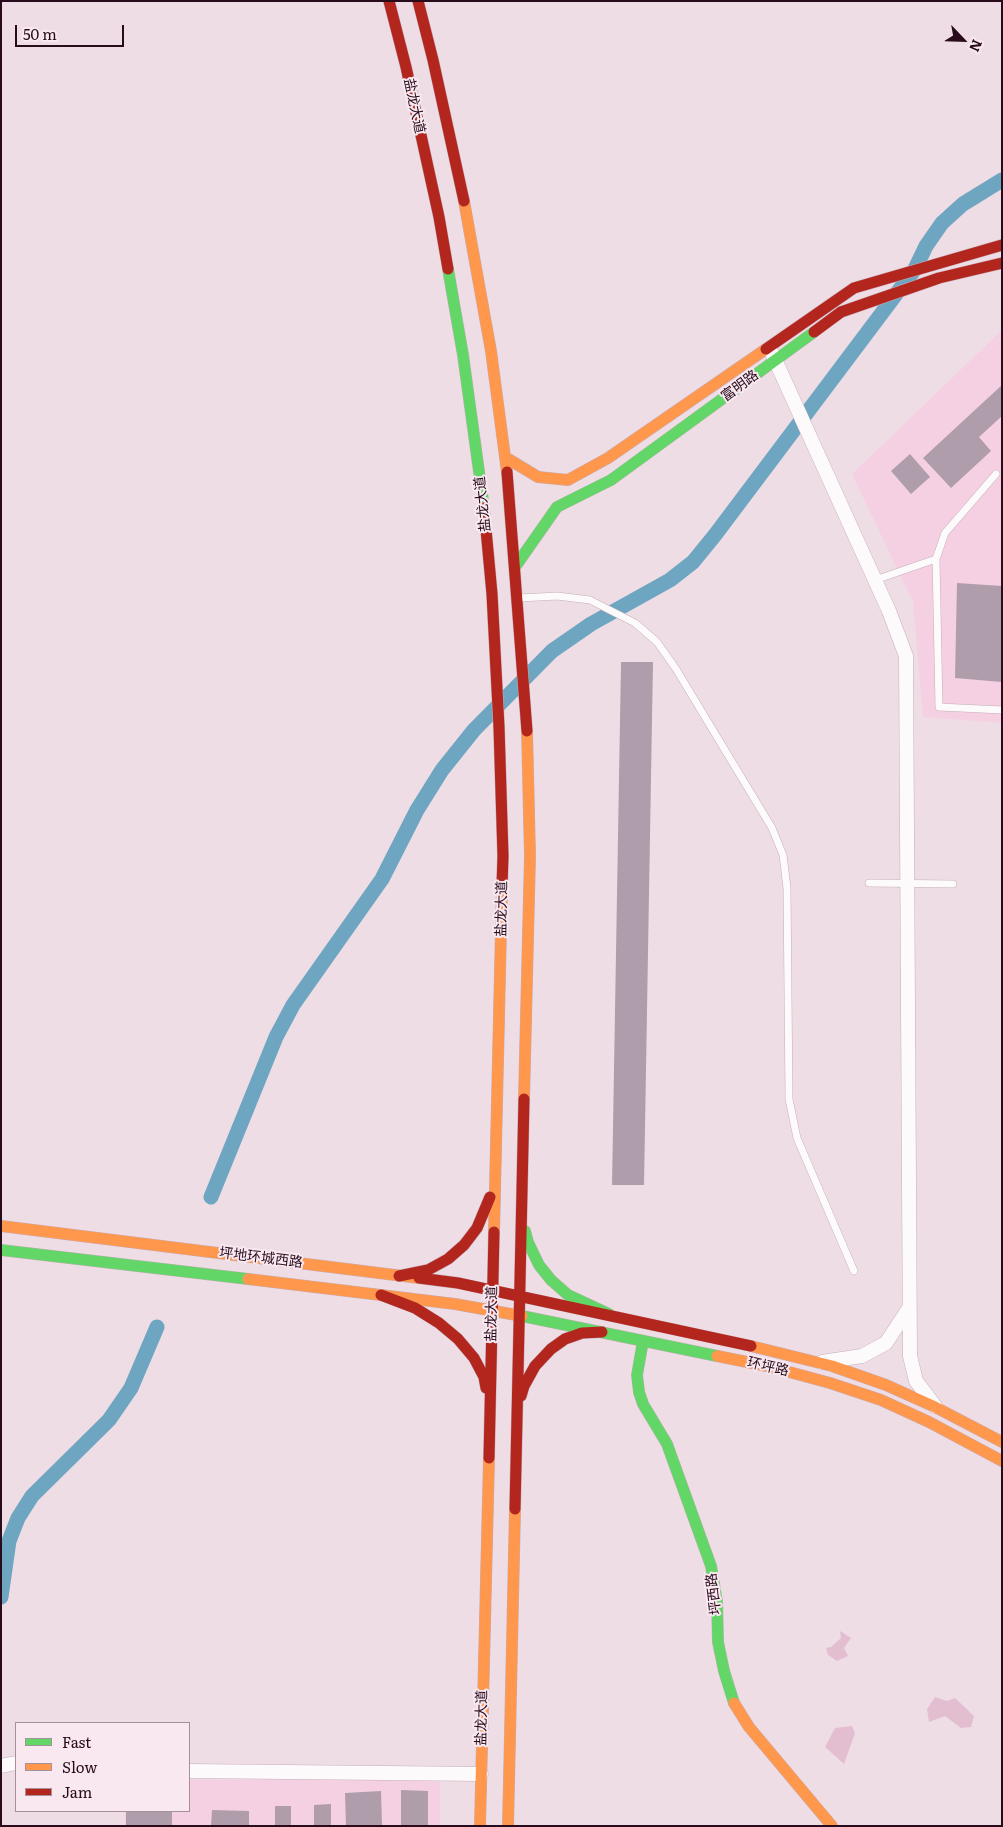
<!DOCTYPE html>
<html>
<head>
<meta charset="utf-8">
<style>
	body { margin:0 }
	#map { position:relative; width:1003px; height:1827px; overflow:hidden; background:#efdde6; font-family:Literata,serif }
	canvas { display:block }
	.frame { position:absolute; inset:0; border:2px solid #280c1c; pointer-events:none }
	.legend { position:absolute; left:15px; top:1722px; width:175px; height:90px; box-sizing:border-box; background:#f9e8f0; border:1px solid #a5909b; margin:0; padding:6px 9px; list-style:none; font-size:15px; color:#280c1c }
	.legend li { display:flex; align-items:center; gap:10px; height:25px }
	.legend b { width:25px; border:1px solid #a5909b }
	.north { position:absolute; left:938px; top:15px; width:50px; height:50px; -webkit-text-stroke:4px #f9e8f0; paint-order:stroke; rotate:114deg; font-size:14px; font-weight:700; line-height:20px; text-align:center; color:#280c1c }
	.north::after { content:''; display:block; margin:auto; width:18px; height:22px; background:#280c1c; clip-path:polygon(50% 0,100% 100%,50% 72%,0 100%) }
	.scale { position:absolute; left:15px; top:25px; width:109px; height:22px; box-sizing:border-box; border:2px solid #280c1c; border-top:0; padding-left:6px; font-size:15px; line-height:18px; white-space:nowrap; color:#280c1c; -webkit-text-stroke:4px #f9e8f0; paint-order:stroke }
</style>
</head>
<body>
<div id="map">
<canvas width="1003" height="1827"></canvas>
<div class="frame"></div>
<ul class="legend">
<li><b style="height:6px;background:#63d668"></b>Fast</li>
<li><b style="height:6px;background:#ff974d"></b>Slow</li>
<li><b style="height:6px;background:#b3261e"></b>Jam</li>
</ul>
<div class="north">N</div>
<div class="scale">50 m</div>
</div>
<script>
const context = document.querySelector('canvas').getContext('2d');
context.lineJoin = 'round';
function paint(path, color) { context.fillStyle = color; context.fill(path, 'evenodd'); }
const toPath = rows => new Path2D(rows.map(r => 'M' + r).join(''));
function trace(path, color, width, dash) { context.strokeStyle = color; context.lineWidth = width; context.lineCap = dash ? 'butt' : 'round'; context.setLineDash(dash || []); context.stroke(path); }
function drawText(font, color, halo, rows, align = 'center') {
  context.font = font + ' Literata,"Noto Sans SC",serif'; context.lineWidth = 4; context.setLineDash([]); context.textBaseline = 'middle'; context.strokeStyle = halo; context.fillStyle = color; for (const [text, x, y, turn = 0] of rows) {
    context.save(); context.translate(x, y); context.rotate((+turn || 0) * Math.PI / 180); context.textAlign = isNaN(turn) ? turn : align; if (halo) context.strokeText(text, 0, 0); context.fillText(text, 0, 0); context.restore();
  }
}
const built = toPath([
	[1002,330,1002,723,923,717,913,602,852,474],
	[440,1778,440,1826,125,1826,125,1811,189,1811,189,1780]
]);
const green = toPath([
	[840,1631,851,1638,844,1648,848,1656,837,1661,828,1655,826,1648,831,1647,841,1638],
	[935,1697,947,1701,955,1698,974,1716,971,1727,961,1728,945,1716,929,1722,927,1709],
	[852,1726,855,1733,844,1764,825,1747,835,1728]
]);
const canal = toPath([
	[211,1197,276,1037,293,1005,382,879,417,810,442,770,474,730,552,651,591,624,670,580,693,562,715,535,915,269,926,246,942,223,963,204,1002,180],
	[1,1597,9,1541,18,1518,32,1496,109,1420,131,1388,157,1327]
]);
const building = toPath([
	[1002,385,1002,416,979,437,991,451,951,488,923,458],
	[910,454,930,477,911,494,891,471],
	[957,583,1002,586,1002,682,955,678],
	[621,662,653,662,644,1185,612,1185],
	[401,1790,428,1791,428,1826,401,1826],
	[381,1791,382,1826,346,1826,345,1793],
	[331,1804,331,1826,314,1826,314,1805],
	[275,1806,291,1806,291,1826,275,1826],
	[212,1810,249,1811,249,1826,211,1826],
	[126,1811,172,1811,172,1826,126,1826]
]);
const lane = toPath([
	[996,474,945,533,936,559,939,707,1002,710],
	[875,580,936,559],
	[520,598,557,596,590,600,635,623,657,642,676,669,772,828,783,855,787,888,789,1099,797,1138,854,1271],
	[869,883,953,884]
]);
const street = toPath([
	[772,353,889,611,906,656,910,1356,916,1381,935,1406],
	[822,1362,862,1356,886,1343,909,1308],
	[1,1766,16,1763],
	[189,1771,481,1774]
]);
const fast = toPath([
	[448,269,463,355,484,508],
	[515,567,557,507,611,480,814,332],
	[525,1231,528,1242,539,1265,551,1280,568,1295,609,1314],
	[1,1250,248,1279],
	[522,1316,717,1356],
	[643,1341,637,1375,639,1392,643,1404,667,1444,711,1566,717,1602,718,1642,724,1671,734,1703]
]);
const slow = toPath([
	[464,201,491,351,507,472],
	[505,457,538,477,568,480,608,458,766,349],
	[524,1099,530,856,527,731],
	[1,1226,419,1278],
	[494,1232,502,886],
	[248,1279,455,1304,522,1316],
	[751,1346,832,1366,886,1385,935,1407,1002,1442],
	[717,1356,767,1366,830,1383,881,1400,929,1422,1002,1461],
	[734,1703,749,1727,832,1826],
	[480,1826,489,1458],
	[508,1826,515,1509]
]);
const jam = toPath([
	[389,1,406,67,439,217,448,269],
	[418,1,433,60,464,201],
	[814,332,841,312,939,278,1002,263],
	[766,349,854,288,1002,245],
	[507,472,527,731],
	[484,508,492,594,499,727,503,856,502,886],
	[399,1276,428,1270,448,1259,464,1245,477,1228,490,1197],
	[419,1278,458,1283,751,1346],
	[381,1295,415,1308,439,1323,458,1339,474,1358,484,1377,486,1388],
	[521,1396,524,1386,535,1366,551,1349,565,1339,582,1333,602,1332],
	[489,1458,494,1232],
	[515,1509,524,1099]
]);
const streetNames = [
	["盐龙大道",414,106,78],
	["富明路",740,386,-36],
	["盐龙大道",483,504,-96],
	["盐龙大道",502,909,-89],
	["坪地环城西路",261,1258,7],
	["盐龙大道",492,1314,-89],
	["环坪路",768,1367,13],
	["坪西路",714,1594,-97],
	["盐龙大道",482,1718,-89]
];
paint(built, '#f5d0e2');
paint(green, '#e2bed0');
trace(canal, '#6ea6c2', 15);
paint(building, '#af9dab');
trace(lane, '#c5aeb9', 8);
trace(street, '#c5aeb9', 15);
trace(fast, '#c5aeb9', 12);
trace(slow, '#c5aeb9', 12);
trace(jam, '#c5aeb9', 12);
trace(lane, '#fdfafb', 7);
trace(street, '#fdfafb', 14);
trace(fast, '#63d668', 11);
trace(slow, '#ff974d', 11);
trace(jam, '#b3261e', 11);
drawText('14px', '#280c1c', '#f9e8f0', streetNames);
</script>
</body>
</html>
